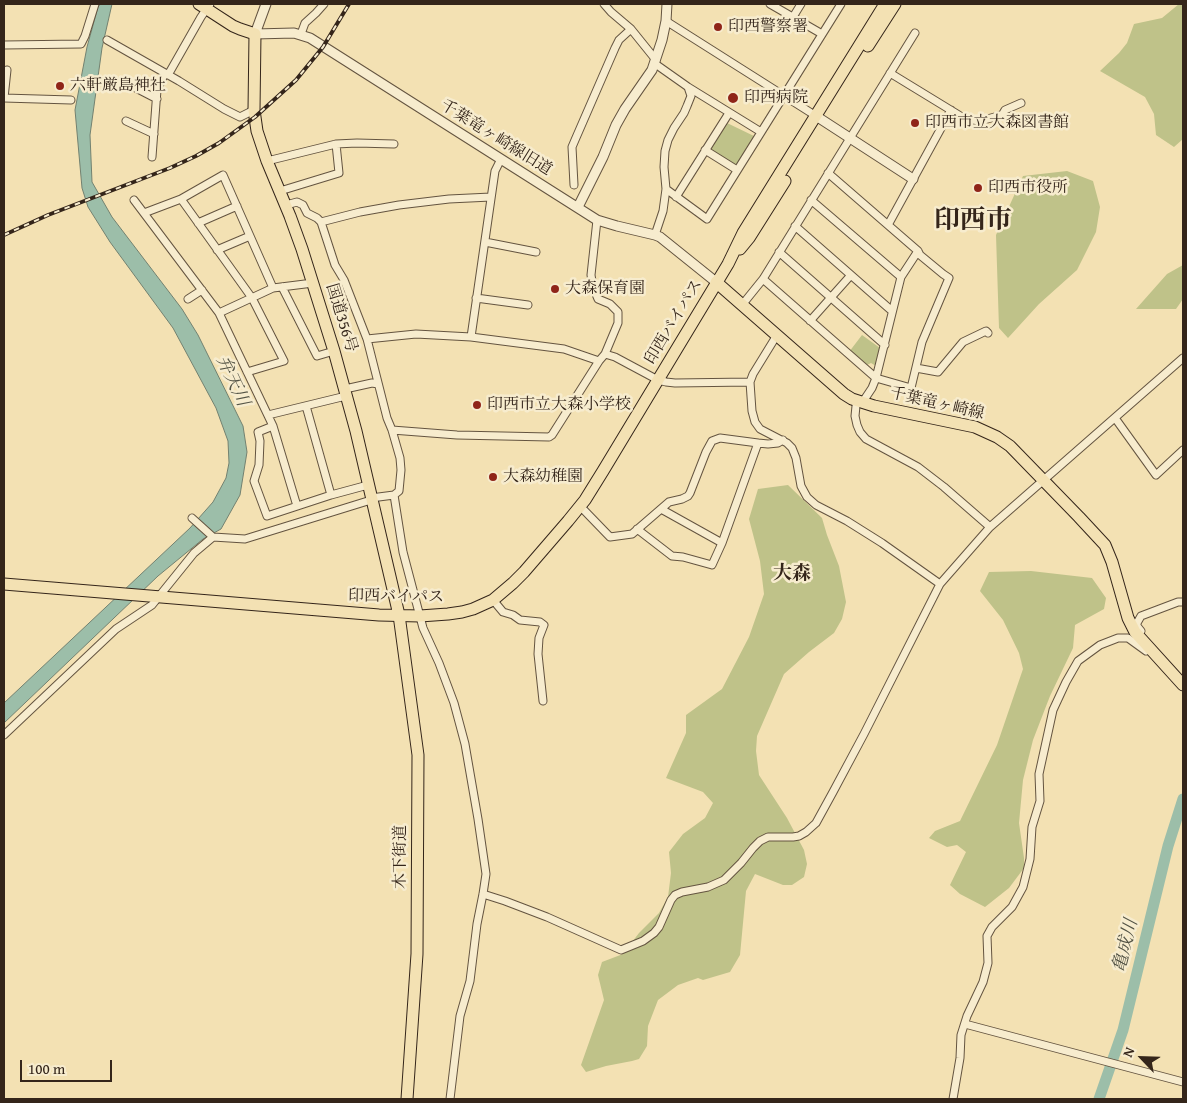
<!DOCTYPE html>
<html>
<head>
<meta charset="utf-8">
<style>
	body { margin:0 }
	#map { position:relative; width:1187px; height:1103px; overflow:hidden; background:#f3e1b3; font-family:"Gentium Book Plus",serif }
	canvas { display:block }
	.frame { position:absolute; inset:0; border:5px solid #34251a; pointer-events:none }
	.north { position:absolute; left:1117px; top:1033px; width:50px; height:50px; -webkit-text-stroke:4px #f7ecce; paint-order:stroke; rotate:294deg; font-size:14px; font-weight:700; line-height:20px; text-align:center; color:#34251a }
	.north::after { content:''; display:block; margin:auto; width:18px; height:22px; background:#34251a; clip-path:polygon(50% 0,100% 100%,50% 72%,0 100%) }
	.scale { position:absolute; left:20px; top:1060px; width:92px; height:22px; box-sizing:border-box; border:2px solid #34251a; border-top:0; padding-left:6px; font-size:15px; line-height:18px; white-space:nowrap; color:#34251a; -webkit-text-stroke:4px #f7ecce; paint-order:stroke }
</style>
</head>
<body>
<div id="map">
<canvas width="1187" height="1103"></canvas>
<div class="frame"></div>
<div class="north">N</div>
<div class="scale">100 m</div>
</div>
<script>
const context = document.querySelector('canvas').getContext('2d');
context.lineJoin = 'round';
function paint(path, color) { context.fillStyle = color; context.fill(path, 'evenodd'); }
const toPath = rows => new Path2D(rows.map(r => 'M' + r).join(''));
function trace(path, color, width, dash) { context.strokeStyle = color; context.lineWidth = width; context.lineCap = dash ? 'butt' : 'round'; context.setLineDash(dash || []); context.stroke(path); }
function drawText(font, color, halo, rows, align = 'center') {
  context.font = font + ' "Gentium Book Plus","Noto Serif JP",serif'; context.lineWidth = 5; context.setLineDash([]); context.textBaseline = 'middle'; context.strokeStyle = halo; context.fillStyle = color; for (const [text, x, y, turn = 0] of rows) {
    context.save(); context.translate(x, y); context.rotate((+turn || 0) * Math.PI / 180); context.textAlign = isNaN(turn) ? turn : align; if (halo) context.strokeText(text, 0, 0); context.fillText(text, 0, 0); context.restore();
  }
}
const green = toPath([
	[1179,4,1183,4,1183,139,1174,147,1156,135,1154,114,1145,97,1100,71,1119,53,1127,43,1134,24,1162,18],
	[727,123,756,137,737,168,710,149],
	[1067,171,1093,181,1100,207,1096,232,1077,270,1039,304,1008,338,999,328,996,235,1023,176],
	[1183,265,1183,299,1176,309,1136,309,1167,274],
	[862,335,880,348,876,366,871,363,865,366,849,352],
	[788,485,822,518,827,535,839,566,846,602,842,619,834,633,809,652,784,674,757,736,756,751,759,775,787,818,804,850,807,864,804,877,792,885,783,885,755,874,746,891,740,955,730,972,703,980,698,978,678,985,658,1000,648,1026,647,1046,639,1059,632,1061,606,1066,586,1072,581,1065,604,1000,598,975,602,962,623,954,639,933,659,913,668,897,671,873,669,852,683,834,705,818,713,803,703,792,666,778,686,733,686,715,722,689,749,637,764,594,760,561,749,519,758,489],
	[1031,571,1092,578,1106,598,1104,609,1075,625,1073,648,1050,696,1033,740,1023,780,1019,823,1024,858,1024,868,1009,888,985,907,960,894,950,885,966,852,957,845,947,847,929,838,935,831,960,821,997,745,1023,669,1019,653,1003,620,980,591,989,572]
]);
const water = toPath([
	[100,4,112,4,102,48,90,135,92,182,112,217,182,309,198,335,243,426,247,452,240,495,221,529,203,539,158,576,4,723,4,703,190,528,213,502,226,478,229,463,228,441,216,408,173,328,110,242,88,207,82,188,75,110,87,47,98,7,100,4]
]);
const river = toPath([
	[1099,1099,1123,1030,1168,846,1183,799]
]);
const minor = toPath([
	[604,4,611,12,631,29,656,60],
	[770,4,822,34],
	[793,17,801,4],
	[666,21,816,116],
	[301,34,305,23,316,13,324,4],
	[107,40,179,81,224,109,240,117,254,110],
	[4,45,81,44,85,36,95,4],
	[654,63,688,87,761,132],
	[7,70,4,98,71,100],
	[890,73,962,117,972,120,980,121,1002,115,1005,110,1021,103],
	[168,75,201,17,210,4],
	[126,83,157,99],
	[126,121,154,134],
	[705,150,737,170],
	[152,157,157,90,165,73],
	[267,161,336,144,357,143,394,144],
	[574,185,572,147,575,140,615,48,619,40,631,29],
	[666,189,707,219,841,4],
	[280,191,339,173,336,144],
	[676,197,729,113],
	[181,199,252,298,284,361,247,372],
	[134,200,219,313,273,426,297,506],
	[811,200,901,277],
	[286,205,297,202,303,205,307,213,317,218,321,222,335,265,344,280,367,339,387,418,392,430,400,458,401,470,399,491,394,495,403,552,423,628,439,663,454,703,465,744,478,819,486,874,483,894,477,924,470,981,460,1016,450,1099],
	[144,213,181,199,223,175,273,288],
	[597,220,591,275,593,287,598,299,610,304,618,312,618,323,605,354],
	[321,222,360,212,399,205,449,199,491,197],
	[198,223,237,206],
	[888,225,951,110],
	[795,226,892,311],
	[655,235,663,211,666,189,664,167,665,151,668,140,674,128,684,113,687,106,691,96,688,87],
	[485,242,536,252],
	[217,250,250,236],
	[779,252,885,345],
	[763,279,876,378,911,388,922,342,949,278,943,274,920,255,918,251,828,173],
	[282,287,317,356,334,351],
	[476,298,528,305],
	[188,299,202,290],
	[742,305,763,279,915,33],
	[219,313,273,288,313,283],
	[810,321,851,275],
	[777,335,753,374,750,382,752,411,755,422,760,429,787,443,792,448,796,458,801,486,807,497,816,505,847,521,882,543,940,584],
	[471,337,495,171,501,159],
	[367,339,416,334,471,337,564,349,599,361,605,354,615,357,658,380,666,382,675,383,750,382],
	[916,368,938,372,963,342,986,331,988,333],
	[345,389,372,383,378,384],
	[857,401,856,406,855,416,857,425,860,432,866,439,918,467,944,487,990,527],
	[862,403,872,388,876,378,901,277,918,251],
	[306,406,331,495],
	[268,415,346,396],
	[1115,418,1156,475,1183,450],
	[273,426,258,432,260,441,259,465,254,481,267,516,331,495,368,485],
	[392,430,457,435,549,437,552,435,599,361],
	[371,498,394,495],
	[580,506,610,537,632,534,669,502,682,499,688,496,690,493,706,452,712,441,720,438,758,443],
	[661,509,722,543],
	[192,518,213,537],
	[637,529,672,556,683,557,712,565,722,543,758,443,768,444,778,443,783,440],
	[493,600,503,612,513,615,520,620,540,622,544,625,539,638,538,654,543,701],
	[1141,631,1137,626,1137,623,1141,616,1178,602,1183,602],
	[4,735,116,629,152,605,194,553,213,537,245,539,371,500],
	[483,894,505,901,547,917,621,950,643,941,654,933,659,927,671,900,675,895,682,892,708,887,724,880,741,863,753,848,760,841,768,837,793,837,799,836,806,832,816,823,833,792,864,734,940,584,990,527,1183,358],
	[965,1024,1183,1082],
	[953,1099,960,1058,961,1035,967,1016,983,982,988,963,987,936,992,927,1012,907,1023,887,1030,859,1032,827,1040,801,1039,774,1053,710,1066,682,1078,661,1100,645,1118,638,1128,638,1146,651,1146,649]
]);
const tertiary = toPath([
	[266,4,255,34,294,33,310,38,597,220,617,226,655,235,660,237,716,282],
	[816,116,913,179],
	[578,207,603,157,616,125,625,109,652,70,662,40,666,21,667,4]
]);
const primary = toPath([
	[716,282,844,394,852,399,874,406,975,427,997,437,1010,446,1079,517,1105,545,1112,562,1128,618,1135,632,1183,685],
	[399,615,418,755,417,954,407,1099]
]);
const trunk = toPath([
	[199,4,233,26,240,29,255,34,254,110,257,131,267,161,290,216,302,249,334,351,356,431,399,615],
	[868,46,895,4],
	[740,249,749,238,785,181],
	[4,584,379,615,420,616,448,614,462,612,473,609,493,600,513,583,524,572,568,521,585,500,603,471,728,264,743,233,885,4]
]);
const rail = toPath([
	[4,235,48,215,170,168,196,156,219,143,255,117,296,80,323,47,349,4]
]);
const markers = [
	[718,27,5,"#8f2418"],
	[60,86,5,"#8f2418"],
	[733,98,6,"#8f2418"],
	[915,123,5,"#8f2418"],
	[978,188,5,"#8f2418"],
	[555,289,5,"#8f2418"],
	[477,405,5,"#8f2418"],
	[493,477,5,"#8f2418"]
];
const poiNames = [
	["印西警察署",728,27],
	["六軒厳島神社",70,86],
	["印西病院",744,98],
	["印西市立大森図書館",925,123],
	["印西市役所",988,188],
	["大森保育園",565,289],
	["印西市立大森小学校",487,405],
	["大森幼稚園",503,477]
];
const streetNames = [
	["千葉竜ヶ崎線旧道",496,138,32],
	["国道356号",341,318,73],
	["印西バイパス",674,322,-59],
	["千葉竜ヶ崎線",937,404,13],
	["印西バイパス",396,597,1],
	["木下街道",401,857,-90]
];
const waterNames = [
	["弁天川",232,381,65],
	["亀成川",1126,946,-76]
];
const quarterNames = [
	["大森",792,574]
];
const townNames = [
	["印西市",973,221]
];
paint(green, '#bfc289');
paint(water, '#9cbea9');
trace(water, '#728170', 1);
trace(river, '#9cbea9', 11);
trace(minor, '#645440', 9);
trace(tertiary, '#645440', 11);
trace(primary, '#34251a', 13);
trace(trunk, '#34251a', 13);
trace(minor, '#f7ecce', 7);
trace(tertiary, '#f7ecce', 9);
trace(primary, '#f3e1b3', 11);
trace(trunk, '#f3e1b3', 11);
trace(rail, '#34251a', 4);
trace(rail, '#f7ecce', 2, [5.5]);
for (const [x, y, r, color] of markers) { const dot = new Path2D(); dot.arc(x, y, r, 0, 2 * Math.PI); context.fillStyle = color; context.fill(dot); trace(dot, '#f7ecce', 2); }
drawText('16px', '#34251a', '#f7ecce', poiNames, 'left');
drawText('16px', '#34251a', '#f7ecce', streetNames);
drawText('italic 18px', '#535345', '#f7ecce', waterNames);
drawText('bold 19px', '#34251a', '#f7ecce', quarterNames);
drawText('bold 26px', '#34251a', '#f7ecce', townNames);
</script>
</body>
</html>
